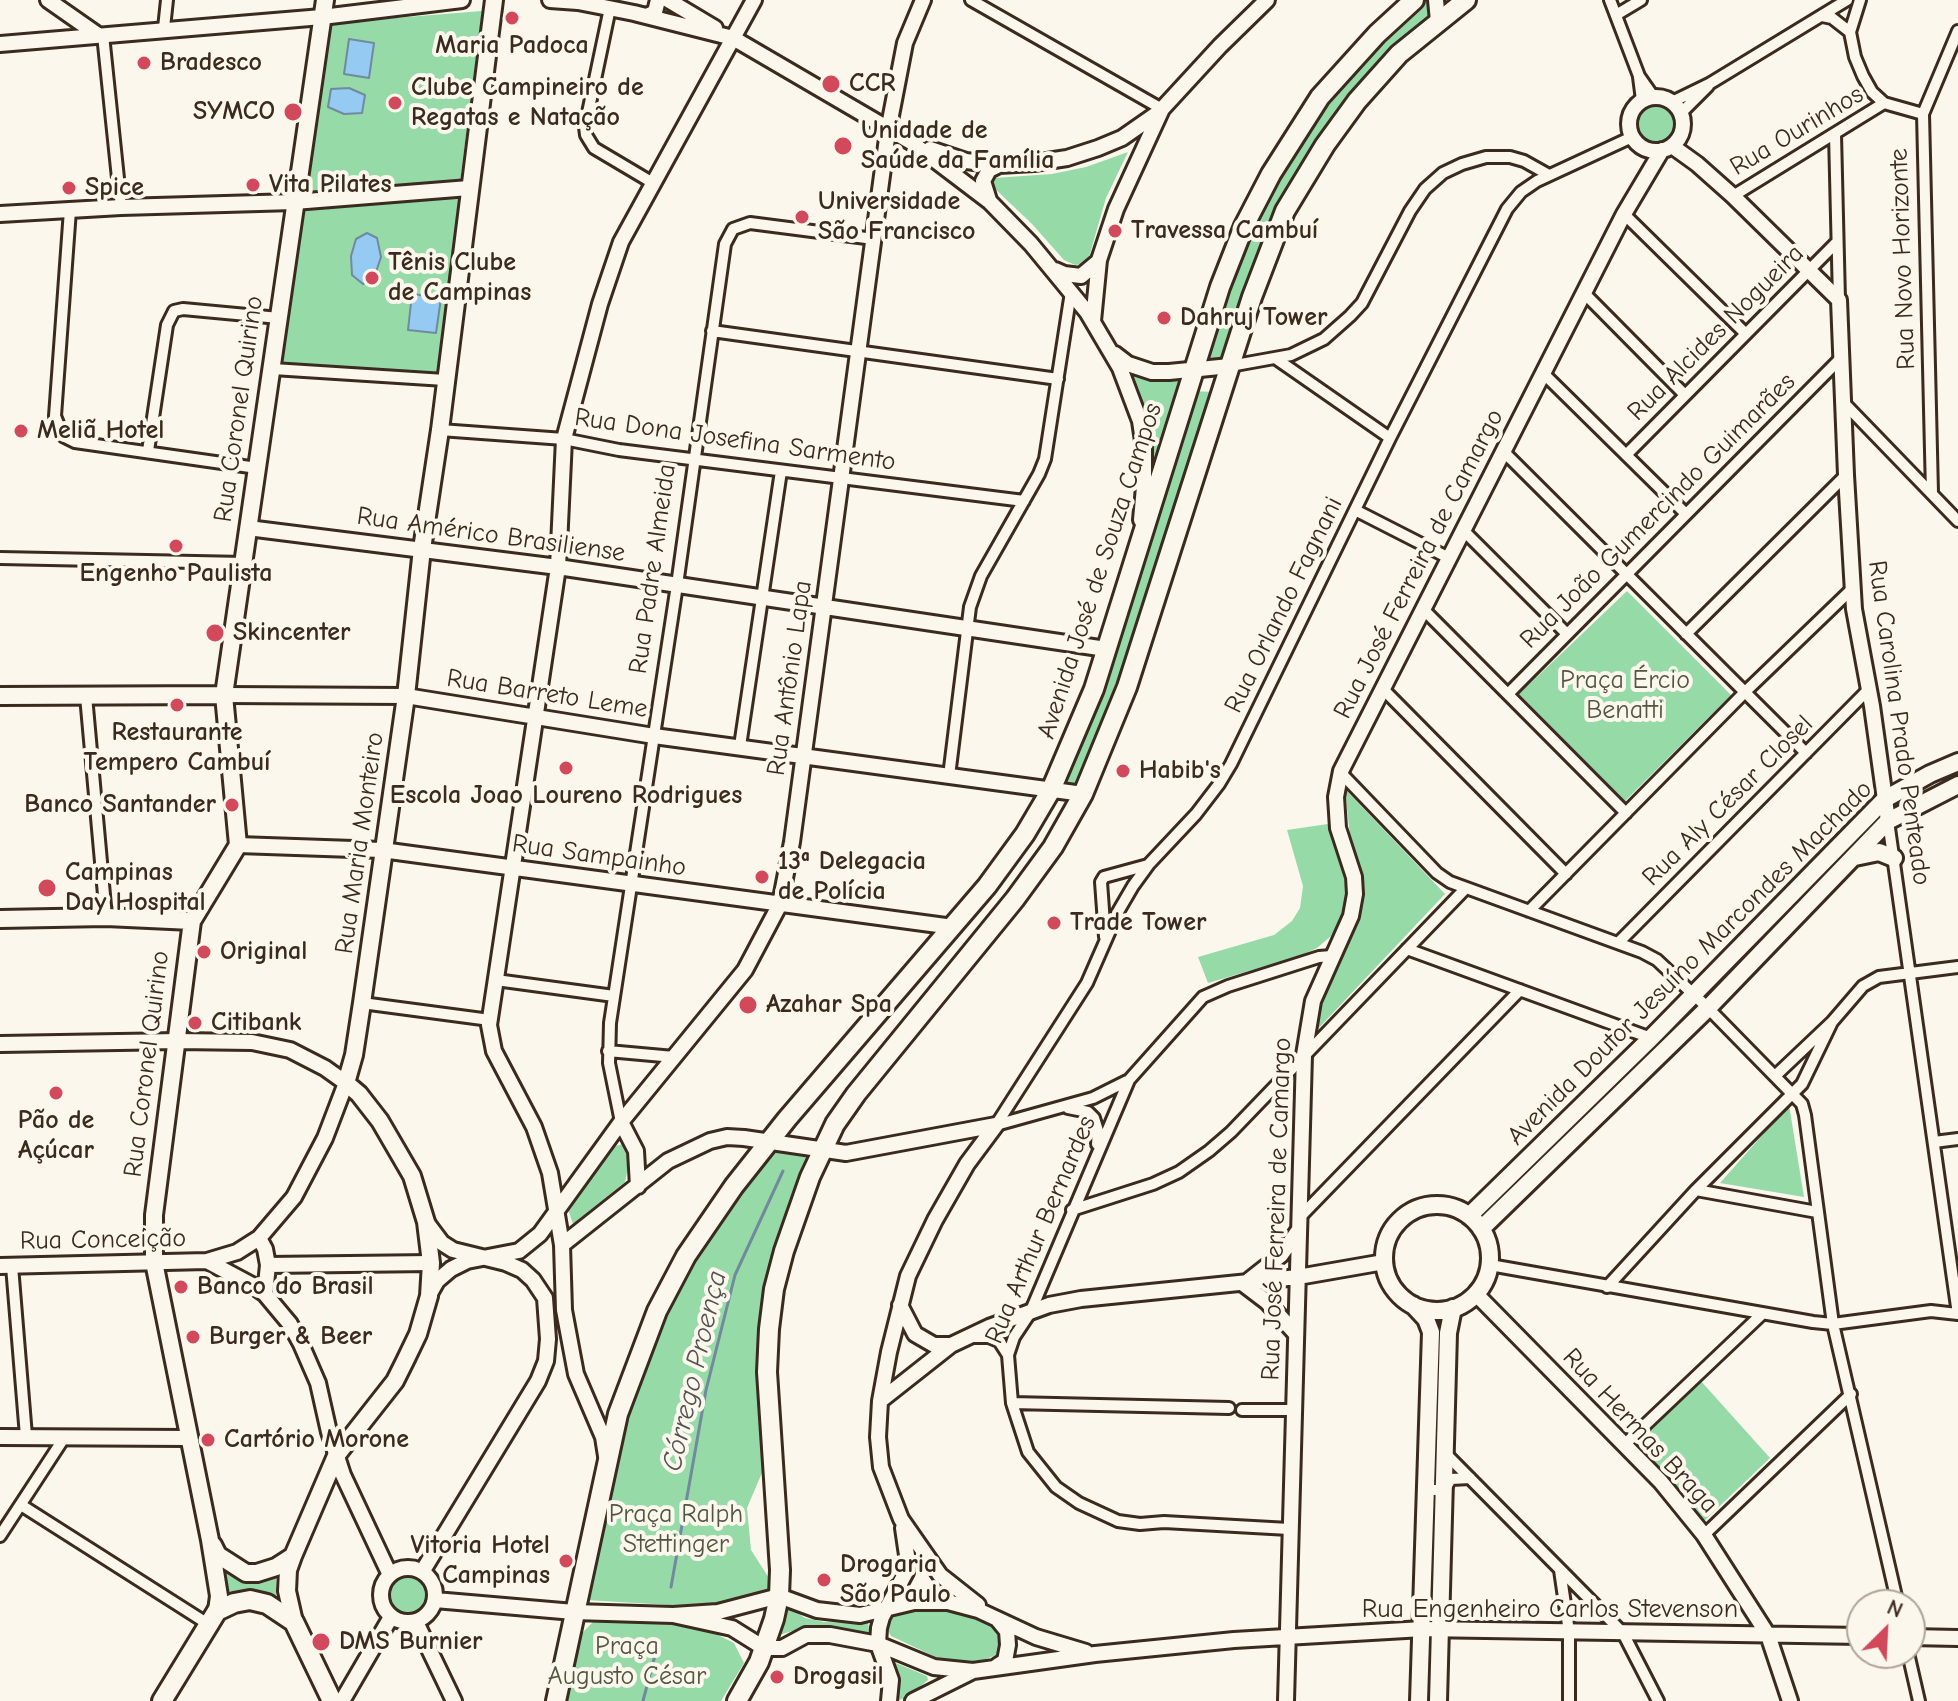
<!DOCTYPE html>
<html>
<head>
<meta charset="utf-8">
<style>
	body { margin:0 }
	#map { position:relative; width:1958px; height:1701px; overflow:hidden; background:#fbf7ec; font-family:"Comic Neue",sans-serif }
	canvas { display:block }
	.north { position:absolute; left:1846px; top:1589px; width:80px; height:80px; box-sizing:border-box; background:#fbf7ec; border:2px solid #aea59a; border-radius:50%; rotate:24deg; font-size:22px; font-weight:700; line-height:32px; text-align:center; color:#3b2a1e }
	.north::after { content:''; display:block; margin:auto; width:28px; height:36px; background:#d1495b; clip-path:polygon(50% 0,100% 100%,50% 72%,0 100%) }
</style>
</head>
<body>
<div id="map">
<canvas width="1958" height="1701"></canvas>
<div class="north">N</div>
</div>
<script>
const context = document.querySelector('canvas').getContext('2d');
context.lineJoin = 'round';
function paint(path, color) { context.fillStyle = color; context.fill(path, 'evenodd'); }
const toPath = rows => new Path2D(rows.map(r => 'M' + r).join(''));
function trace(path, color, width, dash) { context.strokeStyle = color; context.lineWidth = width; context.lineCap = dash ? 'butt' : 'round'; context.setLineDash(dash || []); context.stroke(path); }
function drawText(font, color, halo, rows, align = 'center') {
  context.font = font + ' "Comic Neue",sans-serif'; context.lineWidth = 8; context.setLineDash([]); context.textBaseline = 'middle'; context.strokeStyle = halo; context.fillStyle = color; for (const [text, x, y, turn = 0] of rows) {
    context.save(); context.translate(x, y); context.rotate((+turn || 0) * Math.PI / 180); context.textAlign = isNaN(turn) ? turn : align; if (halo) context.strokeText(text, 0, 0); context.fillText(text, 0, 0); context.restore();
  }
}
const green = toPath([
	[1424,0,1430,0,1434,19,1305,167,1227,361,1203,362,1232,265,1302,133,1382,35],
	[482,11,460,182,307,195,332,23],
	'1634 124a22 22 0 1 1 44 0a22 22 0 1 1-44 0Z',
	[1128,152,1106,198,1089,257,1084,264,1075,265,1064,260,1032,224,992,186,994,178,1052,174,1086,167],
	[461,196,438,375,281,365,304,209],
	[1128,369,1185,375,1155,484,1148,483],
	[1191,391,1216,392,1121,691,1081,791,1058,787],
	[1627,591,1731,695,1625,801,1519,694],
	[1345,789,1445,894,1315,1032,1323,999,1360,908,1362,890,1350,836],
	[1328,824,1344,876,1346,894,1341,920,1331,936,1317,948,1300,956,1208,983,1198,957,1274,935,1292,921,1300,908,1303,886,1287,830],
	[1789,1105,1804,1197,1720,1183],
	[623,1144,630,1157,625,1182,573,1224,567,1206,615,1146],
	[774,1144,813,1155,769,1267,761,1364,767,1461,747,1508,751,1550,774,1586,718,1608,586,1600,624,1427,652,1347,686,1271],
	[1700,1380,1770,1458,1703,1522,1631,1445],
	[219,1570,253,1578,276,1575,276,1599,251,1595,224,1601],
	'389 1595a21 21 0 1 1 42 0a21 21 0 1 1-42 0Z',
	[784,1604,805,1618,824,1622,868,1623,870,1635,843,1629,809,1626,776,1636],
	[945,1609,964,1611,985,1620,997,1630,1001,1639,998,1654,979,1662,959,1663,942,1660,891,1636,886,1627,889,1618,902,1612],
	[613,1620,686,1626,714,1633,734,1643,744,1663,721,1701,564,1701,582,1633,593,1622],
	[891,1661,927,1676,928,1680,906,1698,898,1700]
]);
const water = toPath([
	[349,39,374,43,369,78,344,74,349,39],
	[349,88,365,95,362,113,344,114,328,107,331,89,349,88],
	[367,233,377,238,381,257,374,278,363,284,352,275,351,256,356,239,367,233],
	[412,294,441,298,436,333,408,330,412,294]
]);
const stream = toPath([
	[671,1587,706,1390,735,1275,783,1171],
	[643,1701,658,1644]
]);
const street = toPath([
	[971,0,1162,109],
	[1610,0,1639,76,1653,96],
	[1860,0,1850,32,1855,57,1863,76,1872,92,1884,103,1923,114],
	[610,8,585,127,586,135,594,148,653,183],
	[1616,15,1641,0],
	[1822,16,1832,18,1850,32],
	[164,28,167,0],
	[103,35,121,207],
	[1639,77,1642,100],
	[1672,102,1709,84,1847,0],
	[1681,113,1708,86],
	[1835,134,1839,300],
	[1733,196,1884,103],
	[70,210,55,416,63,436,75,442,257,468],
	[1624,214,1746,334],
	[1584,293,1685,395],
	[712,331,1058,379],
	[1275,358,1390,438],
	[1230,366,1291,355,1324,339,1350,316,1362,303,1410,211,1425,189,1443,173,1462,164,1486,157,1510,157,1524,161,1549,175],
	[273,369,445,380],
	[1543,373,1686,514],
	[1843,402,1958,521],
	[440,430,564,439,619,450,1024,501],
	[148,451,167,325,174,311,183,309,279,318],
	[1503,451,1806,753],
	[1626,455,1837,242],
	[1932,493,1923,114,1958,31],
	[1355,510,1449,558],
	[1463,530,1567,634],
	[0,558,244,563],
	[1423,609,1626,813],
	[1686,634,1846,475],
	[1382,688,1566,874],
	[1508,694,1840,359],
	[86,696,106,917],
	[740,746,781,471],
	[1341,773,1437,873,1450,882,1642,952,1657,960,1708,1008,1802,1104,1805,1115,1833,1324,1898,1605],
	[949,776,970,607,981,576,1039,474,1045,459,1071,292],
	[1888,821,1958,1314],
	[1529,911,1745,692,1853,588],
	[1105,937,1101,882,1104,877,1148,865],
	[1618,943,1869,689],
	[1407,949,1651,1038],
	[496,980,614,996],
	[362,1003,490,1020],
	[608,1051,674,1057],
	[1775,1076,1832,1022,1863,986,1879,977,1958,967],
	[1068,1108,1088,1112,1094,1118,1098,1131,1097,1144],
	[621,1122,609,1063,610,1023,677,585,725,244,733,229,750,223,874,239],
	[996,1125,1087,983,1119,910,1133,886,1149,864,1196,814,1219,784,1231,764,1390,438,1507,209,1521,192,1537,181,1632,137],
	[996,1125,1093,1098,1127,1081],
	[1934,1142,1958,1139],
	[1696,1190,1817,1212],
	[1072,1210,1153,1184,1179,1172,1209,1151,1231,1132,1465,889],
	[1300,1217,1520,990],
	[1490,1265,1813,1322,1833,1324,1931,1311,1958,1314],
	[12,1266,26,1436],
	[1607,1287,1696,1190,1802,1084,1832,1022],
	[971,1337,989,1337,999,1341,1008,1355],
	[1012,1403,1229,1408],
	[1242,1410,1293,1410],
	[1624,1445,1762,1314],
	[1445,1453,1623,1633,1658,1701],
	[1427,1490,1444,1490,1451,1479,1470,1478],
	[21,1505,208,1624],
	[1289,1529,1164,1522,1140,1524,1118,1521,1079,1503,1056,1487,1028,1452,1012,1403,1008,1355,1014,1337,1030,1313,1129,1080,1203,997,1228,986,1319,957,1332,956],
	[1704,1535,1851,1394],
	[0,1536,64,1438],
	[1560,1570,1569,1632,1569,1701],
	[1908,1653,1919,1701]
]);
const secondary = toPath([
	[48,0,98,35],
	[550,0,578,2,634,13,733,38,911,142,990,202,1031,244,1087,312,1120,368,1140,421,1144,448,1144,487,1141,520],
	[668,0,715,28],
	[1436,0,1438,21],
	[647,16,655,12,658,0],
	[0,44,322,17,462,0],
	'1629 124a27 27 0 1 1 54 0a27 27 0 1 1-54 0Z',
	[1672,146,1697,164,1733,196,1839,300,1846,475,1854,609,1872,706,1888,821],
	[930,149,966,161,999,165,1034,163,1067,158,1098,148,1122,138,1155,115],
	[989,200,983,181,989,170,999,165],
	[0,214,121,207,294,202,469,188],
	[1055,270,1064,274,1081,276,1099,261],
	[1093,321,1099,260,1116,209,1162,109,1220,46,1267,0],
	[1115,354,1128,364,1152,372,1169,372,1230,366],
	[248,528,558,567,1106,649],
	[224,695,406,696,654,736,1083,794],
	[238,845,382,850,953,927],
	[0,1044,178,1041,252,1042,290,1050,325,1068,346,1083,325,1138,294,1197,259,1238,237,1252,207,1261,0,1266],
	[621,1122,636,1151,638,1186],
	[259,1238,265,1249,268,1265,265,1294],
	[562,1245,668,1161,710,1141,727,1137,744,1138,846,1153,996,1125],
	[207,1261,252,1285,265,1294,290,1324,301,1344,318,1383,329,1432,343,1475,390,1575],
	[268,1265,431,1263],
	[1248,1281,1281,1255,1298,1231],
	[1242,1283,1267,1302,1296,1334],
	[1476,1294,1661,1482,1704,1535,1768,1635,1790,1701],
	[429,1295,437,1281,451,1269,467,1261,519,1251,540,1234,621,1122,745,970,780,904,792,842,888,131,905,43,923,0],
	[900,1305,915,1334,934,1345,950,1345],
	[880,1401,951,1345,989,1327,1049,1305,1081,1299,1298,1277,1384,1262],
	[0,1437,188,1438],
	[606,1456,603,1437,576,1374,564,1310,562,1245,550,1173,534,1127,494,1051,489,1025,558,567,564,439,600,304,621,242,754,0],
	'381 1595a27 27 0 1 1 54 0a27 27 0 1 1-54 0Z',
	[422,1572,538,1381,546,1361,548,1339,545,1298,533,1280,522,1270,506,1263,453,1250,442,1243,427,1223],
	[435,1600,574,1612,673,1615,718,1612,779,1596,817,1610,860,1615,914,1602,948,1602,978,1610,1036,1637,1086,1652],
	[978,1605,940,1575,901,1519,881,1467,878,1437,880,1401,889,1352,908,1276,935,1220,967,1164,996,1125],
	[673,1615,732,1628,764,1648,782,1648,806,1635,830,1635,878,1644,934,1667,973,1671,1095,1654,1234,1640,1423,1629,1862,1636],
	[416,1622,454,1701],
	[1910,1637,1958,1638],
	[997,1666,1005,1661,1008,1645,1007,1631,998,1620],
	[342,1701,391,1617],
	[889,1701,891,1680,878,1644,879,1628,882,1617,906,1572,908,1562,903,1528],
	[913,1701,973,1671],
	[1286,1701,1304,1055,1313,1001,1351,916,1355,894,1354,877,1338,828,1336,797,1341,771,1624,214,1662,150]
]);
const primary = toPath([
	[0,696,224,695],
	[1855,857,1879,852,1894,858],
	[0,919,106,917,192,921],
	'1384 1258a53 53 0 1 1 106 0a53 53 0 1 1-106 0Z',
	[1469,1216,1651,1038,1885,799,1930,774,1958,762],
	[1481,1229,1708,1008,1888,821,1958,785],
	[1413,1305,1426,1319,1431,1332,1419,1701],
	[213,1545,218,1555,246,1573,257,1573,276,1567,293,1556],
	[217,1611,219,1596,210,1540,154,1262,154,1215,192,921,238,845,224,695,325,0],
	[294,1622,287,1591,288,1570,293,1556,336,1456,395,1381,405,1361,418,1334,429,1296,431,1263,426,1222,412,1176,380,1121,359,1094,346,1083,354,1055,362,1003,406,696,422,549,440,430,494,0],
	[1438,1701,1448,1333,1453,1308]
]);
const highway = toPath([
	[162,1701,217,1611,234,1603,250,1600,267,1604,294,1622,332,1701],
	[556,1701,618,1414,657,1311,686,1256,734,1186,787,1119,987,886,1025,834,1051,790,1094,689,1220,287,1244,226,1271,174,1320,97,1377,34,1414,0],
	[737,1701,759,1662,774,1619,779,1596,780,1570,767,1372,769,1329,774,1289,784,1251,810,1177,835,1124,856,1094,1015,899,1053,847,1083,794,1127,687,1252,297,1285,211,1325,145,1357,101,1399,54,1466,0]
]);
const markers = [
	[512,18,8,"#d1495b"],
	[144,63,8,"#d1495b"],
	[831,84,10,"#d1495b"],
	[395,103,8,"#d1495b"],
	[293,112,10,"#d1495b"],
	[843,146,10,"#d1495b"],
	[253,185,8,"#d1495b"],
	[69,188,8,"#d1495b"],
	[802,217,8,"#d1495b"],
	[1115,231,8,"#d1495b"],
	[372,278,8,"#d1495b"],
	[1164,318,8,"#d1495b"],
	[21,431,8,"#d1495b"],
	[176,546,8,"#d1495b"],
	[215,633,10,"#d1495b"],
	[177,705,8,"#d1495b"],
	[566,768,8,"#d1495b"],
	[1123,771,8,"#d1495b"],
	[232,805,8,"#d1495b"],
	[762,877,8,"#d1495b"],
	[47,888,10,"#d1495b"],
	[1054,923,8,"#d1495b"],
	[204,952,8,"#d1495b"],
	[748,1005,10,"#d1495b"],
	[195,1023,8,"#d1495b"],
	[56,1093,8,"#d1495b"],
	[181,1287,8,"#d1495b"],
	[193,1337,8,"#d1495b"],
	[208,1440,8,"#d1495b"],
	[566,1561,8,"#d1495b"],
	[824,1580,8,"#d1495b"],
	[321,1642,10,"#d1495b"],
	[777,1677,8,"#d1495b"]
];
const poiNames = [
	["Maria Padoca",512,46,"center"],
	["Bradesco",160,63],
	["CCR",849,84],
	["Clube Campineiro de",411,88],
	["Regatas e Natação",411,118],
	["SYMCO",275,112,"right"],
	["Unidade de",861,131],
	["Saúde da Família",861,161],
	["Vita Pilates",269,185],
	["Spice",85,188],
	["Universidade",818,202],
	["São Francisco",818,232],
	["Travessa Cambuí",1131,231],
	["Tênis Clube",388,263],
	["de Campinas",388,293],
	["Dahruj Tower",1180,318],
	["Meliã Hotel",37,431],
	["Engenho Paulista",176,574,"center"],
	["Skincenter",233,633],
	["Restaurante",177,733,"center"],
	["Tempero Cambuí",177,763,"center"],
	["Habib's",1139,771],
	["Escola Joao Loureno Rodrigues",566,796,"center"],
	["Banco Santander",216,805,"right"],
	["13ª Delegacia",778,862],
	["de Polícia",778,892],
	["Campinas",65,873],
	["Day Hospital",65,903],
	["Trade Tower",1070,923],
	["Original",220,952],
	["Azahar Spa",766,1005],
	["Citibank",211,1023],
	["Pão de",56,1121,"center"],
	["Açúcar",56,1151,"center"],
	["Banco do Brasil",197,1287],
	["Burger & Beer",209,1337],
	["Cartório Morone",224,1440],
	["Vitoria Hotel",550,1546,"right"],
	["Campinas",550,1576,"right"],
	["Drogaria",840,1565],
	["São Paulo",840,1595],
	["DMS Burnier",339,1642],
	["Drogasil",793,1677]
];
const streetNames = [
	["Rua Ourinhos",1797,131,-31],
	["Rua Novo Horizonte",1903,259,-92],
	["Rua Alcides Nogueira",1716,333,-45],
	["Rua Coronel Quirino",239,409,-82],
	["Rua Dona Josefina Sarmento",735,440,8],
	["Rua João Gumercindo Guimarães",1658,511,-45],
	["Rua Américo Brasiliense",491,535,8],
	["Rua José Ferreira de Camargo",1419,564,-63],
	["Rua Padre Almeida",653,569,-82],
	["Avenida José de Souza Campos",1100,571,-72],
	["Rua Orlando Fagnani",1284,605,-64],
	["Rua Antônio Lapa",790,678,-82],
	["Rua Barreto Leme",547,694,9],
	["Rua Carolina Prado Penteado",1899,723,82],
	["Rua Aly César Closel",1728,801,-45],
	["Rua Maria Monteiro",360,843,-82],
	["Rua Sampainho",599,856,8],
	["Avenida Doutor Jesuíno Marcondes Machado",1690,963,-45],
	["Rua Coronel Quirino",147,1064,-83],
	["Rua José Ferreira de Camargo",1277,1209,-88],
	["Rua Arthur Bernardes",1041,1230,-67],
	["Rua Conceição",103,1240,-1],
	["Rua Hermas Braga",1640,1431,47],
	["Rua Engenheiro Carlos Stevenson",1550,1610]
];
const parkNames = [
	["Praça Ércio",1625,681],
	["Benatti",1625,711],
	["Praça Ralph",676,1515],
	["Stettinger",676,1545],
	["Praça",627,1647],
	["Augusto César",627,1677]
];
const waterNames = [
	["Córrego Proença",695,1371,-77]
];
paint(green, '#96daa7');
paint(water, '#95caf3');
trace(water, '#718a9e', 2);
trace(stream, '#718a9e', 3);
trace(street, '#3b2a1e', 16);
trace(secondary, '#3b2a1e', 20);
trace(primary, '#3b2a1e', 22);
trace(highway, '#3b2a1e', 24);
trace(street, '#fbf7ec', 10);
trace(secondary, '#fbf7ec', 14);
trace(primary, '#fbf7ec', 16);
trace(highway, '#fbf7ec', 18);
for (const [x, y, r, color] of markers) { const dot = new Path2D(); dot.arc(x, y, r, 0, 2 * Math.PI); context.fillStyle = color; context.fill(dot); trace(dot, '#fbf7ec', 3); }
drawText('bold 26px', '#3b2a1e', '#fbf7ec', poiNames, 'left');
drawText('26px', '#3b2a1e', '#fbf7ec', streetNames);
drawText('26px', '#525640', '#fbf7ec', parkNames);
drawText('italic 28px', '#525253', '#fbf7ec', waterNames);
</script>
</body>
</html>
